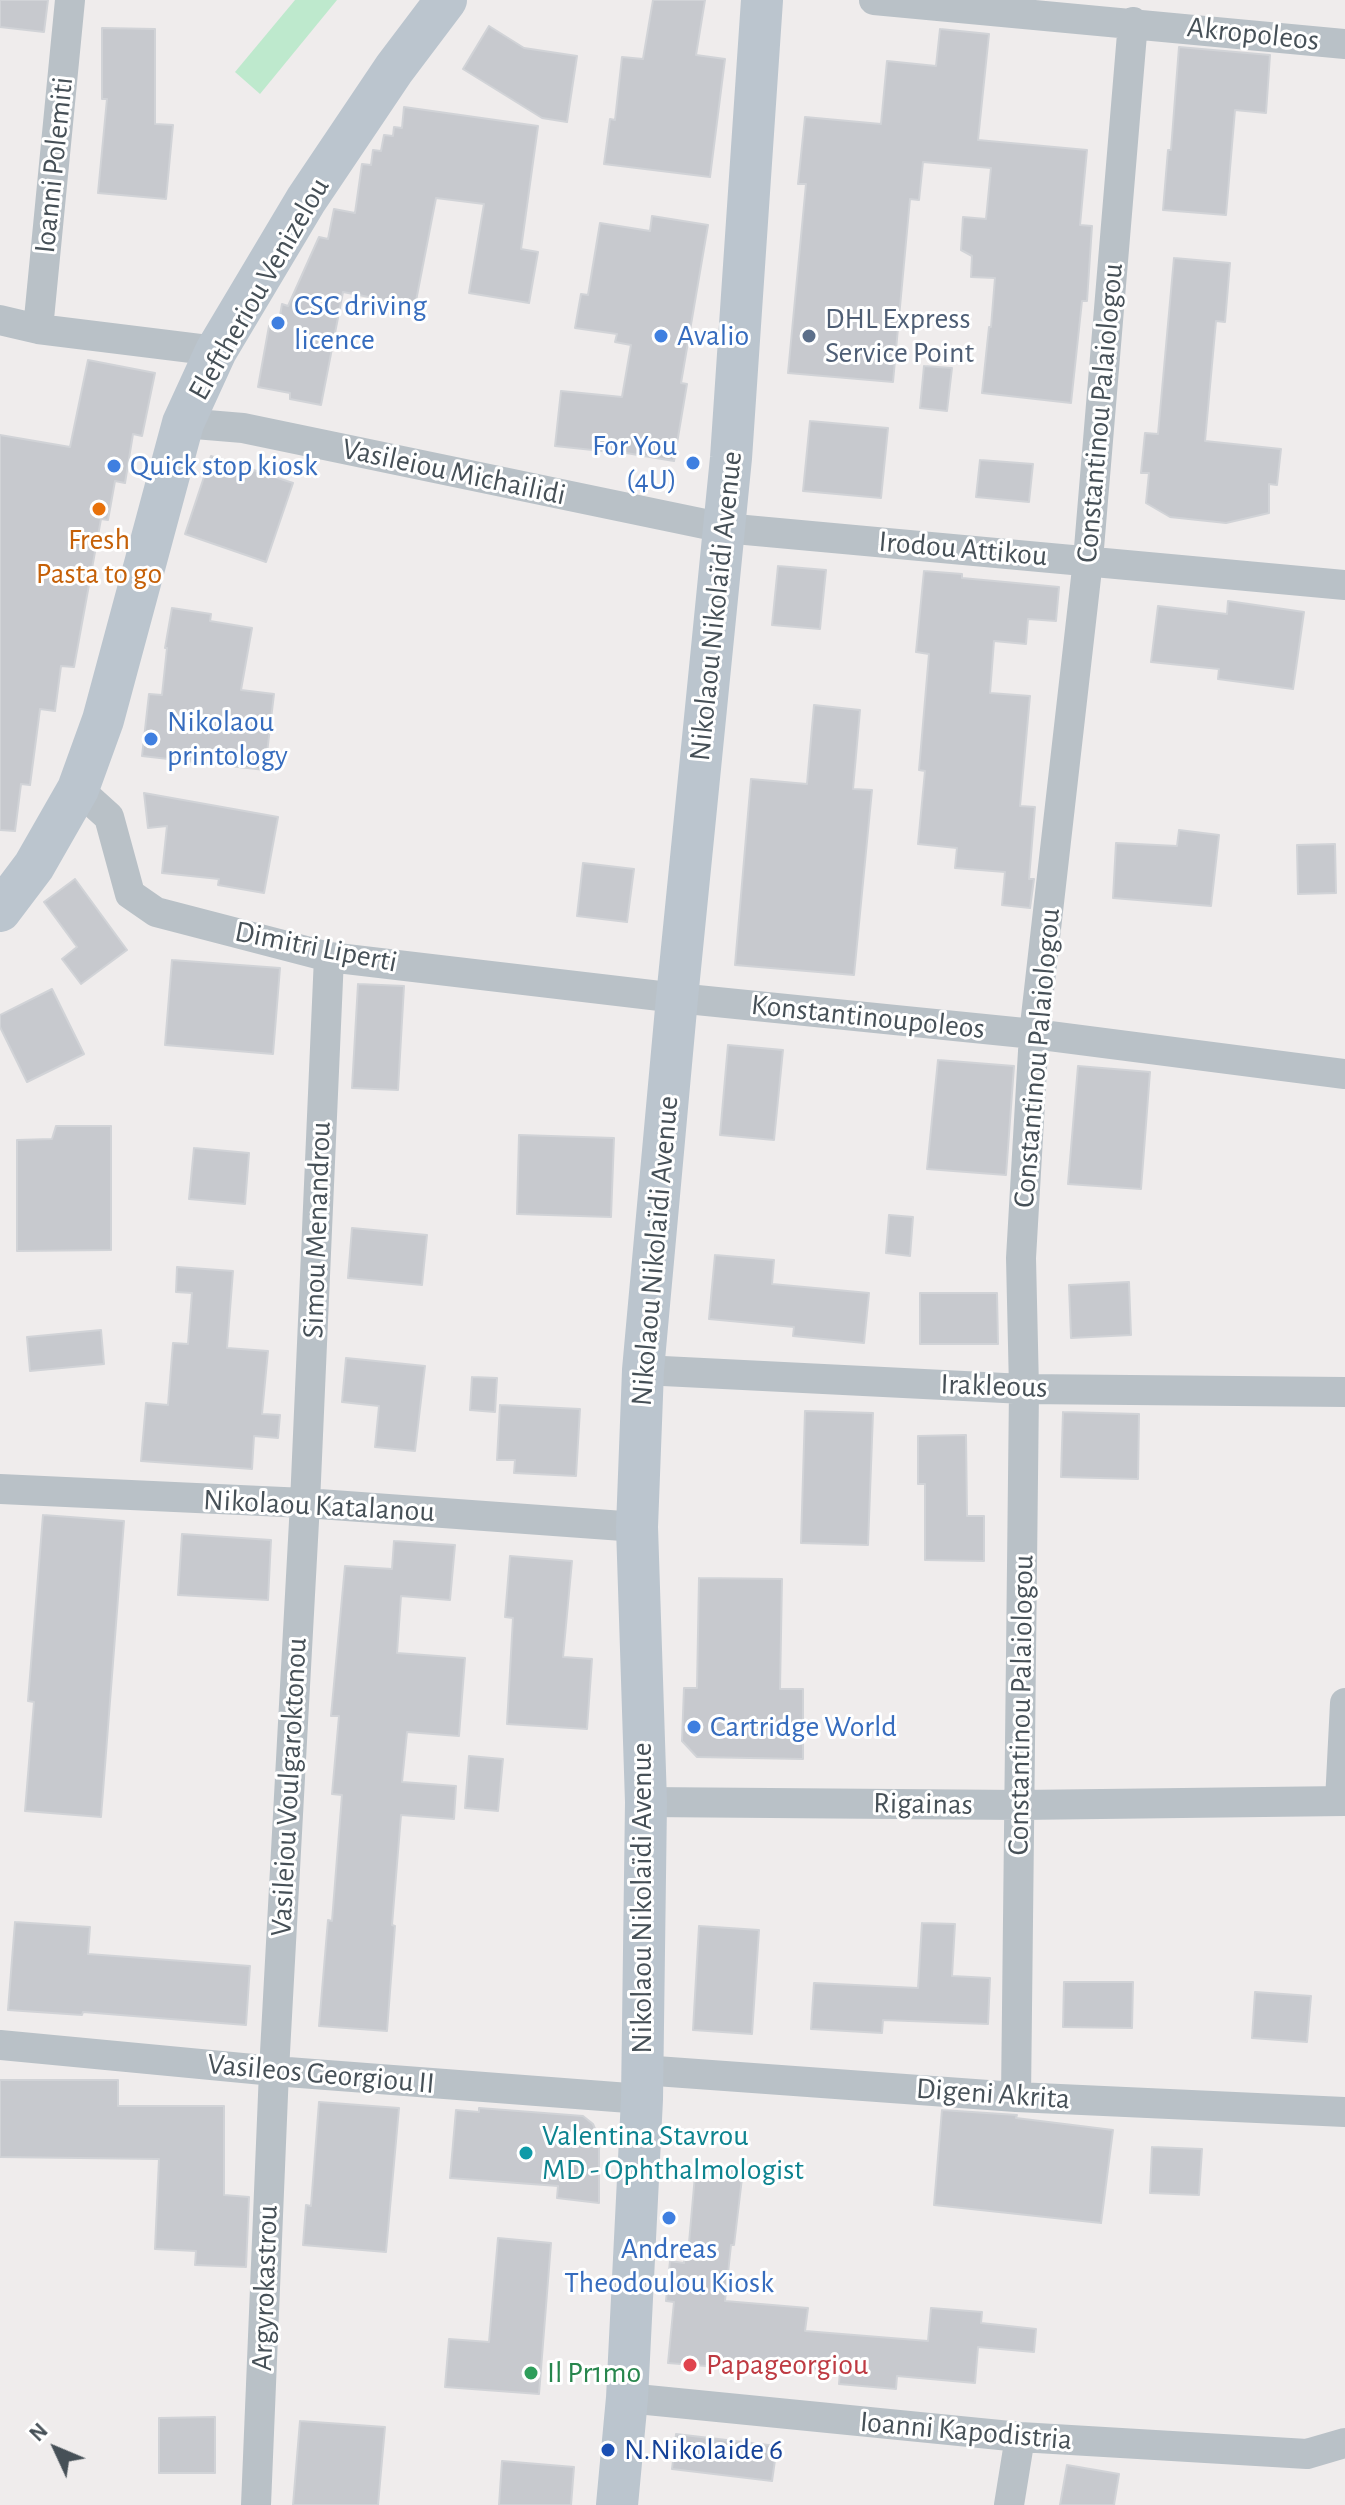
<!DOCTYPE html>
<html>
<head>
<meta charset="utf-8">
<style>
	body { margin:0 }
	#map { position:relative; width:1345px; height:2505px; overflow:hidden; background:#efecec; font-family:"Alegreya Sans",sans-serif }
	canvas { display:block }
	.north { position:absolute; left:16px; top:2409px; width:80px; height:80px; -webkit-text-stroke:6px #fff; paint-order:stroke; rotate:314deg; font-size:22px; font-weight:700; line-height:32px; text-align:center; color:#465057 }
	.north::after { content:''; display:block; margin:auto; width:28px; height:36px; background:#465057; clip-path:polygon(50% 0,100% 100%,50% 72%,0 100%) }
</style>
</head>
<body>
<div id="map">
<canvas width="1345" height="2505"></canvas>
<div class="north">N</div>
</div>
<script>
const context = document.querySelector('canvas').getContext('2d');
context.lineJoin = 'round';
function paint(path, color) { context.fillStyle = color; context.fill(path, 'evenodd'); }
const toPath = rows => new Path2D(rows.map(r => 'M' + r).join(''));
function trace(path, color, width, dash) { context.strokeStyle = color; context.lineWidth = width; context.lineCap = dash ? 'butt' : 'round'; context.setLineDash(dash || []); context.stroke(path); }
function drawText(font, color, halo, rows, align = 'center') {
  context.font = font + ' "Alegreya Sans",sans-serif'; context.lineWidth = 6; context.setLineDash([]); context.textBaseline = 'middle'; context.strokeStyle = halo; context.fillStyle = color; for (const [text, x, y, turn = 0] of rows) {
    context.save(); context.translate(x, y); context.rotate((+turn || 0) * Math.PI / 180); context.textAlign = isNaN(turn) ? turn : align; if (halo) context.strokeText(text, 0, 0); context.fillText(text, 0, 0); context.restore();
  }
}
const green = toPath([
	[295,0,337,0,260,94,235,72]
]);
const building = toPath([
	[0,0,48,0,44,32,0,27,0,0],
	[653,0,705,0,696,55,725,59,710,177,604,164,610,119,615,120,622,57,643,59,653,0],
	[489,26,524,48,577,56,567,122,542,118,463,69,489,26],
	[102,28,155,29,155,124,173,125,166,199,98,193,107,99,102,99,102,28],
	[940,29,989,34,978,140,1087,150,1080,225,1092,226,1087,301,1082,301,1071,403,982,393,989,327,991,327,995,278,971,277,972,256,961,250,963,217,986,219,991,168,923,162,919,200,910,199,893,382,788,373,806,184,798,184,805,117,881,124,887,61,936,66,940,29],
	[1179,47,1270,55,1266,113,1235,110,1226,215,1163,210,1168,150,1171,150,1179,47],
	[404,107,538,126,521,249,538,252,529,303,469,293,484,204,436,198,415,306,343,292,321,405,290,399,290,393,258,387,269,326,278,328,282,304,288,306,319,237,328,239,334,209,355,213,362,164,371,165,373,150,381,151,384,135,393,136,394,127,402,128,404,107],
	[652,216,708,225,681,383,687,384,674,461,602,449,602,451,555,446,561,391,622,397,631,345,615,342,617,334,575,328,581,294,588,295,600,223,650,231,652,216],
	[1174,258,1230,263,1225,322,1216,321,1205,441,1281,449,1277,485,1269,484,1269,513,1226,523,1170,517,1146,503,1149,473,1141,473,1145,433,1158,434,1174,258],
	[88,360,155,373,142,436,133,434,125,483,115,481,108,520,101,519,74,667,61,666,55,711,40,709,30,785,21,784,15,831,0,830,0,435,70,447,88,360],
	[924,366,952,368,947,411,920,408,924,366],
	[810,421,888,428,881,498,803,491,810,421],
	[211,456,293,483,266,562,185,534,211,456],
	[980,460,1033,464,1029,502,976,497,980,460],
	[778,566,826,570,820,629,772,625,778,566],
	[924,571,962,574,962,578,1059,587,1056,621,1028,619,1026,644,994,641,990,693,1030,696,1020,806,1035,807,1029,879,1034,879,1030,908,1002,905,1005,872,955,868,957,848,918,844,925,771,919,770,929,654,916,652,924,571],
	[1228,601,1304,612,1293,689,1218,679,1219,669,1151,662,1158,606,1227,614,1228,601],
	[172,608,211,614,210,621,252,628,241,690,274,694,265,770,142,756,149,694,162,695,167,648,165,648,172,608],
	[814,705,860,710,853,789,872,790,854,975,735,965,751,779,807,784,814,705],
	[144,793,278,817,264,893,218,885,219,879,162,873,167,826,148,828,144,793],
	[1179,830,1219,835,1211,906,1113,898,1116,843,1177,846,1179,830],
	[1335,844,1336,893,1298,894,1297,845,1335,844],
	[583,863,634,869,627,922,577,916,583,863],
	[75,879,127,950,81,984,62,959,77,947,44,902,75,879],
	[172,960,280,968,273,1054,165,1045,172,960],
	[358,984,404,986,398,1090,352,1088,358,984],
	[52,989,84,1054,27,1082,0,1027,0,1015,52,989],
	[728,1045,783,1050,774,1140,720,1135,728,1045],
	[938,1060,1014,1066,1006,1175,927,1169,938,1060],
	[1078,1066,1150,1072,1141,1189,1068,1184,1078,1066],
	[56,1126,111,1126,111,1250,17,1251,17,1140,52,1139,56,1126],
	[519,1135,614,1138,611,1217,517,1214,519,1135],
	[194,1148,249,1153,245,1204,189,1199,194,1148],
	[889,1215,913,1217,910,1256,886,1253,889,1215],
	[352,1228,427,1235,422,1285,348,1278,352,1228],
	[715,1255,774,1260,772,1284,869,1293,864,1343,793,1336,794,1327,709,1319,715,1255],
	[177,1267,233,1271,227,1348,268,1351,262,1414,280,1415,278,1438,254,1436,252,1469,141,1461,146,1403,168,1405,173,1343,188,1344,192,1293,176,1292,177,1267],
	[1129,1282,1131,1335,1071,1338,1069,1285,1129,1282],
	[920,1293,997,1293,998,1344,920,1344,920,1293],
	[101,1330,104,1364,30,1371,27,1337,101,1330],
	[346,1358,425,1366,415,1451,375,1447,379,1406,342,1402,346,1358],
	[472,1377,497,1378,495,1412,470,1410,472,1377],
	[500,1405,580,1409,576,1476,514,1473,515,1460,497,1460,500,1405],
	[805,1411,873,1413,868,1545,801,1543,805,1411],
	[1063,1412,1139,1414,1138,1479,1061,1477,1063,1412],
	[966,1435,967,1516,984,1516,984,1561,925,1560,925,1484,918,1484,918,1436,966,1435],
	[43,1515,124,1521,101,1817,25,1811,34,1702,28,1701,43,1515],
	[182,1534,271,1540,268,1600,178,1595,182,1534],
	[394,1541,455,1545,450,1600,401,1596,397,1653,465,1658,459,1736,407,1732,402,1782,456,1786,454,1819,401,1815,392,1925,395,1926,387,2031,319,2026,328,1920,332,1921,342,1795,332,1794,339,1716,331,1716,345,1566,392,1569,394,1541],
	[510,1556,572,1561,563,1657,592,1659,587,1729,507,1724,513,1618,505,1617,510,1556],
	[699,1578,782,1579,780,1689,803,1689,803,1759,697,1757,682,1741,684,1688,697,1688,699,1578],
	[469,1756,503,1759,498,1811,465,1808,469,1756],
	[15,1922,90,1927,88,1954,250,1966,246,2025,83,2012,82,2015,8,2010,15,1922],
	[922,1923,955,1924,952,1976,990,1978,988,2024,883,2020,882,2033,811,2029,814,1983,918,1988,922,1923],
	[699,1926,759,1930,752,2034,693,2030,699,1926],
	[1064,1982,1133,1982,1132,2028,1063,2027,1064,1982],
	[1255,1992,1311,1996,1307,2042,1252,2038,1255,1992],
	[0,2080,118,2080,118,2106,224,2106,224,2195,249,2197,246,2267,195,2265,196,2251,155,2249,159,2159,0,2157,0,2080],
	[319,2102,399,2108,386,2252,303,2245,306,2205,311,2206,319,2102],
	[479,2108,583,2116,593,2124,599,2138,599,2203,557,2198,558,2186,450,2178,456,2110,479,2112,479,2108],
	[942,2110,1017,2115,1016,2118,1113,2130,1101,2223,934,2205,942,2110],
	[1152,2147,1202,2149,1199,2195,1150,2193,1152,2147],
	[696,2164,743,2170,734,2245,731,2245,725,2301,808,2308,805,2331,928,2341,931,2308,982,2312,981,2323,1036,2329,1034,2352,978,2347,975,2383,897,2376,896,2389,839,2384,840,2372,720,2361,719,2367,668,2363,674,2302,666,2301,670,2261,684,2263,685,2254,688,2254,696,2164],
	[498,2238,551,2243,539,2394,445,2387,449,2339,489,2342,498,2238],
	[215,2417,215,2473,159,2473,159,2418,215,2417],
	[300,2421,385,2427,378,2505,293,2505,300,2421],
	[676,2434,777,2446,772,2481,672,2469,676,2434],
	[502,2461,574,2467,571,2505,499,2505,502,2461],
	[1067,2465,1119,2474,1114,2505,1060,2505,1067,2465]
]);
const street = toPath([
	[874,0,1345,44],
	[0,320,38,329,216,351],
	[38,329,70,0],
	[183,423,243,428,724,528,1345,585],
	[78,789,109,817,130,894,156,912,329,957,677,998,1034,1034,1345,1074],
	[643,1370,1024,1389,1345,1392],
	[0,1489,305,1503,637,1527],
	[1340,1801,1345,1703],
	[646,1802,1020,1805,1345,1801],
	[0,2045,274,2071,642,2099],
	[642,2070,1016,2097,1345,2112],
	[1016,2097,1024,1389,1021,1258,1034,1034,1088,560,1133,22],
	[627,2398,1020,2437,1307,2454,1345,2443],
	[256,2505,274,2071,305,1503,329,957],
	[1009,2505,1020,2437]
]);
const secondary = toPath([
	[0,911,34,866,78,789,103,720,183,423,216,351,306,200,394,69,446,0],
	[617,2505,627,2398,642,2099,646,1802,637,1527,643,1370,677,998,731,458,762,0]
]);
const markers = [
	[278,323,8,"#3f7fe0"],
	[661,336,8,"#3f7fe0"],
	[809,336,8,"#5c6f8a"],
	[693,463,8,"#3f7fe0"],
	[114,466,8,"#3f7fe0"],
	[99,509,8,"#e8710a"],
	[151,739,8,"#3f7fe0"],
	[694,1727,8,"#3f7fe0"],
	[526,2153,8,"#0f9aa8"],
	[669,2218,8,"#3f7fe0"],
	[690,2365,8,"#e0444e"],
	[531,2373,8,"#2e9e5b"],
	[608,2450,8,"#1a4fb4"]
];
const streetNames = [
	["Akropoleos",1253,34,6],
	["Ioanni Polemiti",54,165,-84],
	["Eleftheriou Venizelou",259,289,-60],
	["Constantinou Palaiologou",1100,413,-85],
	["Vasileiou Michailidi",454,472,12],
	["Irodou Attikou",963,549,5],
	["Nikolaou Nikolaïdi Avenue",716,606,-84],
	["Dimitri Liperti",316,947,11],
	["Konstantinoupoleos",868,1017,6],
	["Constantinou Palaiologou",1037,1058,-85],
	["Simou Menandrou",317,1230,-88],
	["Nikolaou Nikolaïdi Avenue",655,1251,-85],
	["Irakleous",994,1386,2],
	["Nikolaou Katalanou",319,1506,3],
	["Constantinou Palaiologou",1021,1705,-89],
	["Vasileiou Voulgaroktonou",289,1787,-87],
	["Rigainas",923,1804,1],
	["Nikolaou Nikolaïdi Avenue",642,1898,-90],
	["Vasileos Georgiou II",321,2074,5],
	["Digeni Akrita",993,2094,4],
	["Argyrokastrou",265,2288,-88],
	["Ioanni Kapodistria",966,2431,5]
];
const shopNames = [
	["CSC driving",294,306],
	["licence",294,340],
	["Avalio",677,336],
	["For You",677,446,"right"],
	["(4U)",677,480,"right"],
	["Quick stop kiosk",130,466],
	["Nikolaou",167,722],
	["printology",167,756],
	["Cartridge World",710,1727],
	["Andreas",669,2249,"center"],
	["Theodoulou Kiosk",669,2283,"center"]
];
const serviceNames = [
	["DHL Express",825,319],
	["Service Point",825,353]
];
const foodNames = [
	["Fresh",99,540],
	["Pasta to go",99,574]
];
const cultureNames = [
	["Valentina Stavrou",542,2136],
	["MD - Ophthalmologist",542,2170]
];
const healthNames = [
	["Papageorgiou",706,2365]
];
const leisureNames = [
	["Il Pr1mo",547,2373]
];
const transitNames = [
	["N.Nikolaide 6",624,2450]
];
paint(green, '#bee9cd');
paint(building, '#c7c9ce');
trace(building, '#d1d3d7', 2);
trace(street, '#b9c1c7', 30);
trace(secondary, '#bbc5ce', 42);
for (const [x, y, r, color] of markers) { const dot = new Path2D(); dot.arc(x, y, r, 0, 2 * Math.PI); context.fillStyle = color; context.fill(dot); trace(dot, '#fff', 3); }
drawText('30px', '#465057', '#fff', streetNames);
drawText('30px', '#366cbe', '#fff', shopNames, 'left');
drawText('30px', '#4e5e75', '#fff', serviceNames, 'left');
drawText('30px', '#c56008', '#fff', foodNames);
drawText('30px', '#0d838f', '#fff', cultureNames, 'left');
drawText('30px', '#be3a42', '#fff', healthNames, 'left');
drawText('30px', '#27864d', '#fff', leisureNames, 'left');
drawText('30px', '#164399', '#fff', transitNames, 'left');
</script>
</body>
</html>
